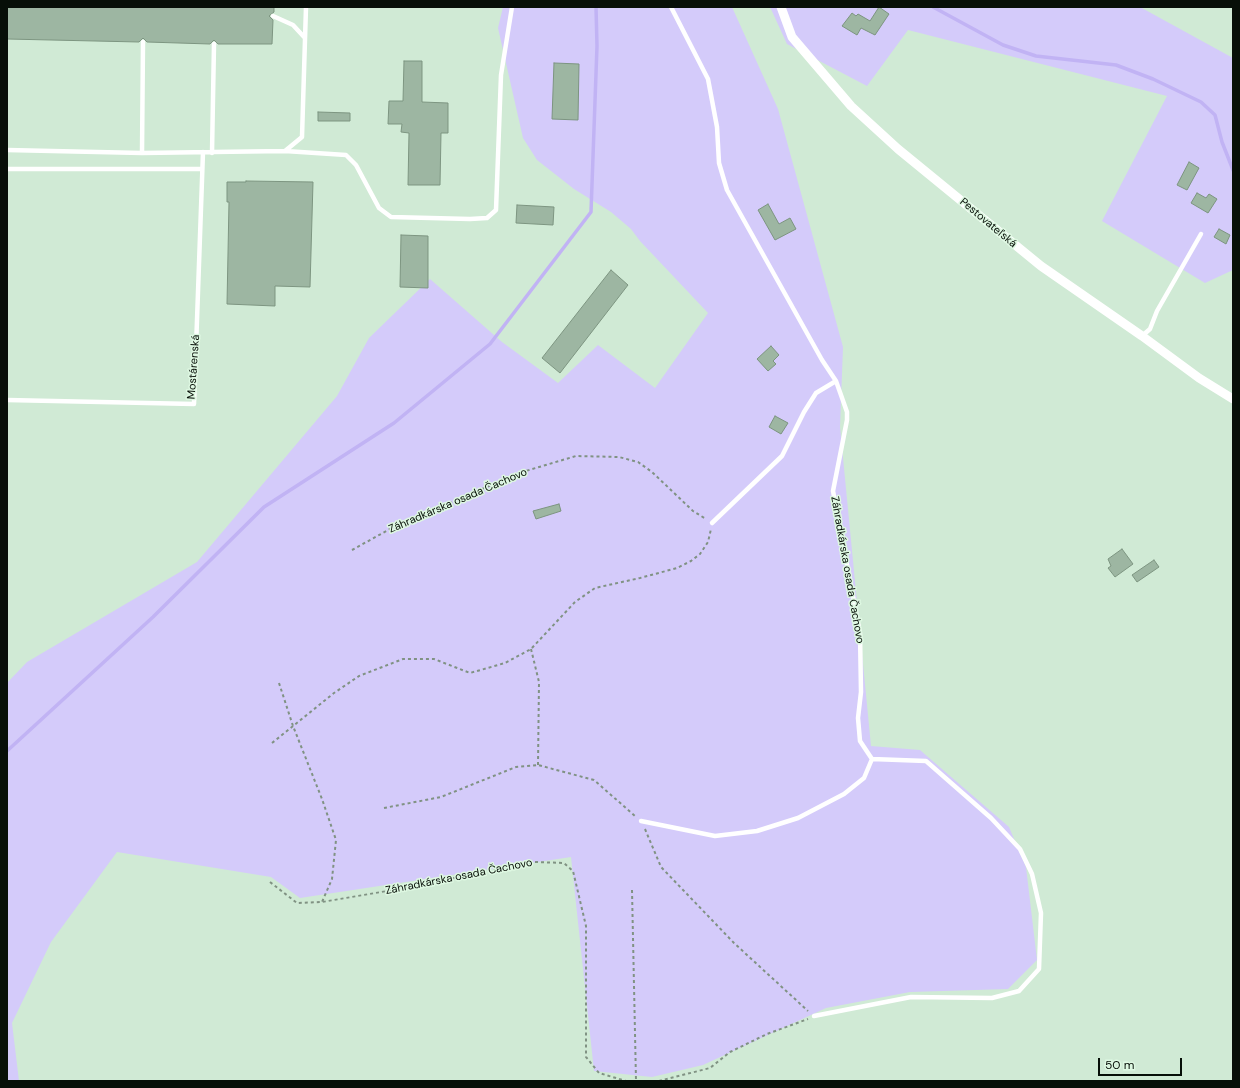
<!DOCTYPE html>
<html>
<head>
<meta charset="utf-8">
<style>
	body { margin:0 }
	#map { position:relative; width:1240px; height:1088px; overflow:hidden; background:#d0ead5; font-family:"DM Sans",sans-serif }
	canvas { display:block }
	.frame { position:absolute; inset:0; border:8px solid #070f08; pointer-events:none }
	.scale { position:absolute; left:1098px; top:1058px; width:84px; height:18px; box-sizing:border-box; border:2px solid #070f08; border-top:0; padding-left:5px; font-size:12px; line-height:14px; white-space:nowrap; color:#070f08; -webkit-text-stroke:3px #def8e2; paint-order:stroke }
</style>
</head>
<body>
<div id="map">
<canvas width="1240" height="1088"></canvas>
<div class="frame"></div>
<div class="scale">50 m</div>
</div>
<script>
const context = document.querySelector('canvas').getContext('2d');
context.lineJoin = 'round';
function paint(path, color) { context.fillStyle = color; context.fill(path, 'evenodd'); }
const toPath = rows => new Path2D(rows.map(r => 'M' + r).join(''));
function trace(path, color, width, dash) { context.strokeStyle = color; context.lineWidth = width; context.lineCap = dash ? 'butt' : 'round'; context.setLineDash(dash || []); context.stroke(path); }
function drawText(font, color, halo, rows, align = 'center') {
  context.font = font + ' "DM Sans",sans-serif'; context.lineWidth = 3; context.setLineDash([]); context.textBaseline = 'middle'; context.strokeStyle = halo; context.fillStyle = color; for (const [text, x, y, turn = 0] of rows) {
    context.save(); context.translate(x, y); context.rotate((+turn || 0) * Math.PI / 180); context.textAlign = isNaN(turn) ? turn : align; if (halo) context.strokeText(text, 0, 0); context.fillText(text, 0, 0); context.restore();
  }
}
const green = toPath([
	[503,7,732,7,778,109,843,347,840,427,871,746,920,750,1009,827,1026,867,1037,960,1008,989,910,992,826,1008,703,1065,652,1077,594,1071,571,857,300,898,271,877,117,852,51,942,12,1023,19,1081,7,1081,7,683,27,662,197,562,337,396,369,338,430,279,502,342,558,383,598,345,655,388,708,313,640,241,631,229,611,212,574,189,537,160,523,138,498,28],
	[770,7,1140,7,1233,58,1233,270,1205,283,1102,221,1167,96,908,30,867,86,787,44]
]);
const stream = toPath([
	[933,7,1003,45,1036,56,1116,65,1153,79,1201,102,1215,115,1222,142,1233,170],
	[7,751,153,617,264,507,394,423,490,344,591,212,597,46,596,7]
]);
const building = toPath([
	[7,7,274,7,274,12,269,16,273,20,272,44,218,44,214,40,210,44,147,42,143,38,139,42,7,39,7,7],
	[879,7,889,14,875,35,861,28,857,35,842,26,852,13,856,16,858,14,870,21,879,7],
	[404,61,422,61,422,102,448,103,448,133,441,133,440,185,408,185,409,133,401,132,402,124,388,124,389,101,403,101,404,61],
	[554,63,579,64,578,120,552,119,554,63],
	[318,112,350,113,350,121,318,121,318,112],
	[1189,162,1199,168,1187,190,1177,185,1189,162],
	[246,181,313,182,310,287,275,286,275,306,227,304,229,202,227,202,227,182,246,182,246,181],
	[1197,193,1206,198,1209,194,1217,199,1208,213,1191,203,1197,193],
	[768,204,779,224,790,218,796,229,775,240,758,210,768,204],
	[517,205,554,207,553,225,516,223,517,205],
	[1219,229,1230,235,1226,244,1214,237,1219,229],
	[401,235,428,236,428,288,400,287,401,235],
	[611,270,628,285,560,373,542,358,611,270],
	[771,346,779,355,773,361,776,364,768,371,757,359,771,346],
	[775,416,788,423,781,434,769,427,775,416],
	[559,504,561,511,536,519,533,511,559,504],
	[1122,549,1133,564,1115,577,1108,568,1111,566,1108,559,1122,549],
	[1154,560,1159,567,1137,582,1132,575,1154,560]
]);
const path = toPath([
	[352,550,390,529,519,473,576,456,619,457,638,462,652,472,693,511,706,519],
	[531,649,539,682,538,765],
	[279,683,293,726,322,799,336,840,332,879,322,902],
	[272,743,334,693,359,676,403,659,434,659,470,673,505,663,531,649,575,602,595,588,640,578,677,568,691,561,700,554,708,542,711,529],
	[384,808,441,797,516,767,538,765,594,780,635,816],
	[645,829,661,867,734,943,808,1011],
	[270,882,297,903,322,902,399,889,535,862,564,863,573,871,586,926,586,1057,599,1073,626,1081],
	[632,890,636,1081],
	[659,1081,710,1068,730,1052,767,1034,808,1019]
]);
const lane = toPath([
	[671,7,708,79,717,127,719,163,727,190,822,360,836,381,847,412,847,420,833,491,860,633,861,692,858,718,860,741,872,759,926,761,991,818,1020,849,1032,874,1041,913,1039,969,1019,991,992,998,911,997,814,1016],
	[273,16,293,25,305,38],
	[7,150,142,153,285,151,302,137,306,7],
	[285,151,346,155,356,165,379,208,391,217,470,219,487,218,496,210,501,75,512,7],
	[142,153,143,42],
	[212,153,214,44],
	[7,169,202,169],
	[1142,336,1150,329,1157,311,1201,234],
	[7,400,194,404,203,152],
	[712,523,782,456,804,412,816,393,836,381],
	[641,821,715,836,757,831,798,818,844,794,864,778,872,759]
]);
const street = toPath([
	[781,7,792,37,851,106,898,149,1041,266,1142,336,1199,378,1233,399]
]);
const streetNames = [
	["Pestovateľská",988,223,40],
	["Mostárenská",194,367,-86],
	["Záhradkárska osada Čachovo",458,501,-23],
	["Záhradkárska osada Čachovo",847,570,80],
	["Záhradkárska osada Čachovo",459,877,-11]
];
paint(green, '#d4cbfa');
trace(stream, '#c1b3f4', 3.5);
paint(building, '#9db6a2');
trace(building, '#7d9581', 1);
trace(path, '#809283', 2, [3, 3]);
trace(lane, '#fff', 4.5);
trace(street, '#fff', 9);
drawText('11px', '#070f08', '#def8e2', streetNames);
</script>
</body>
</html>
